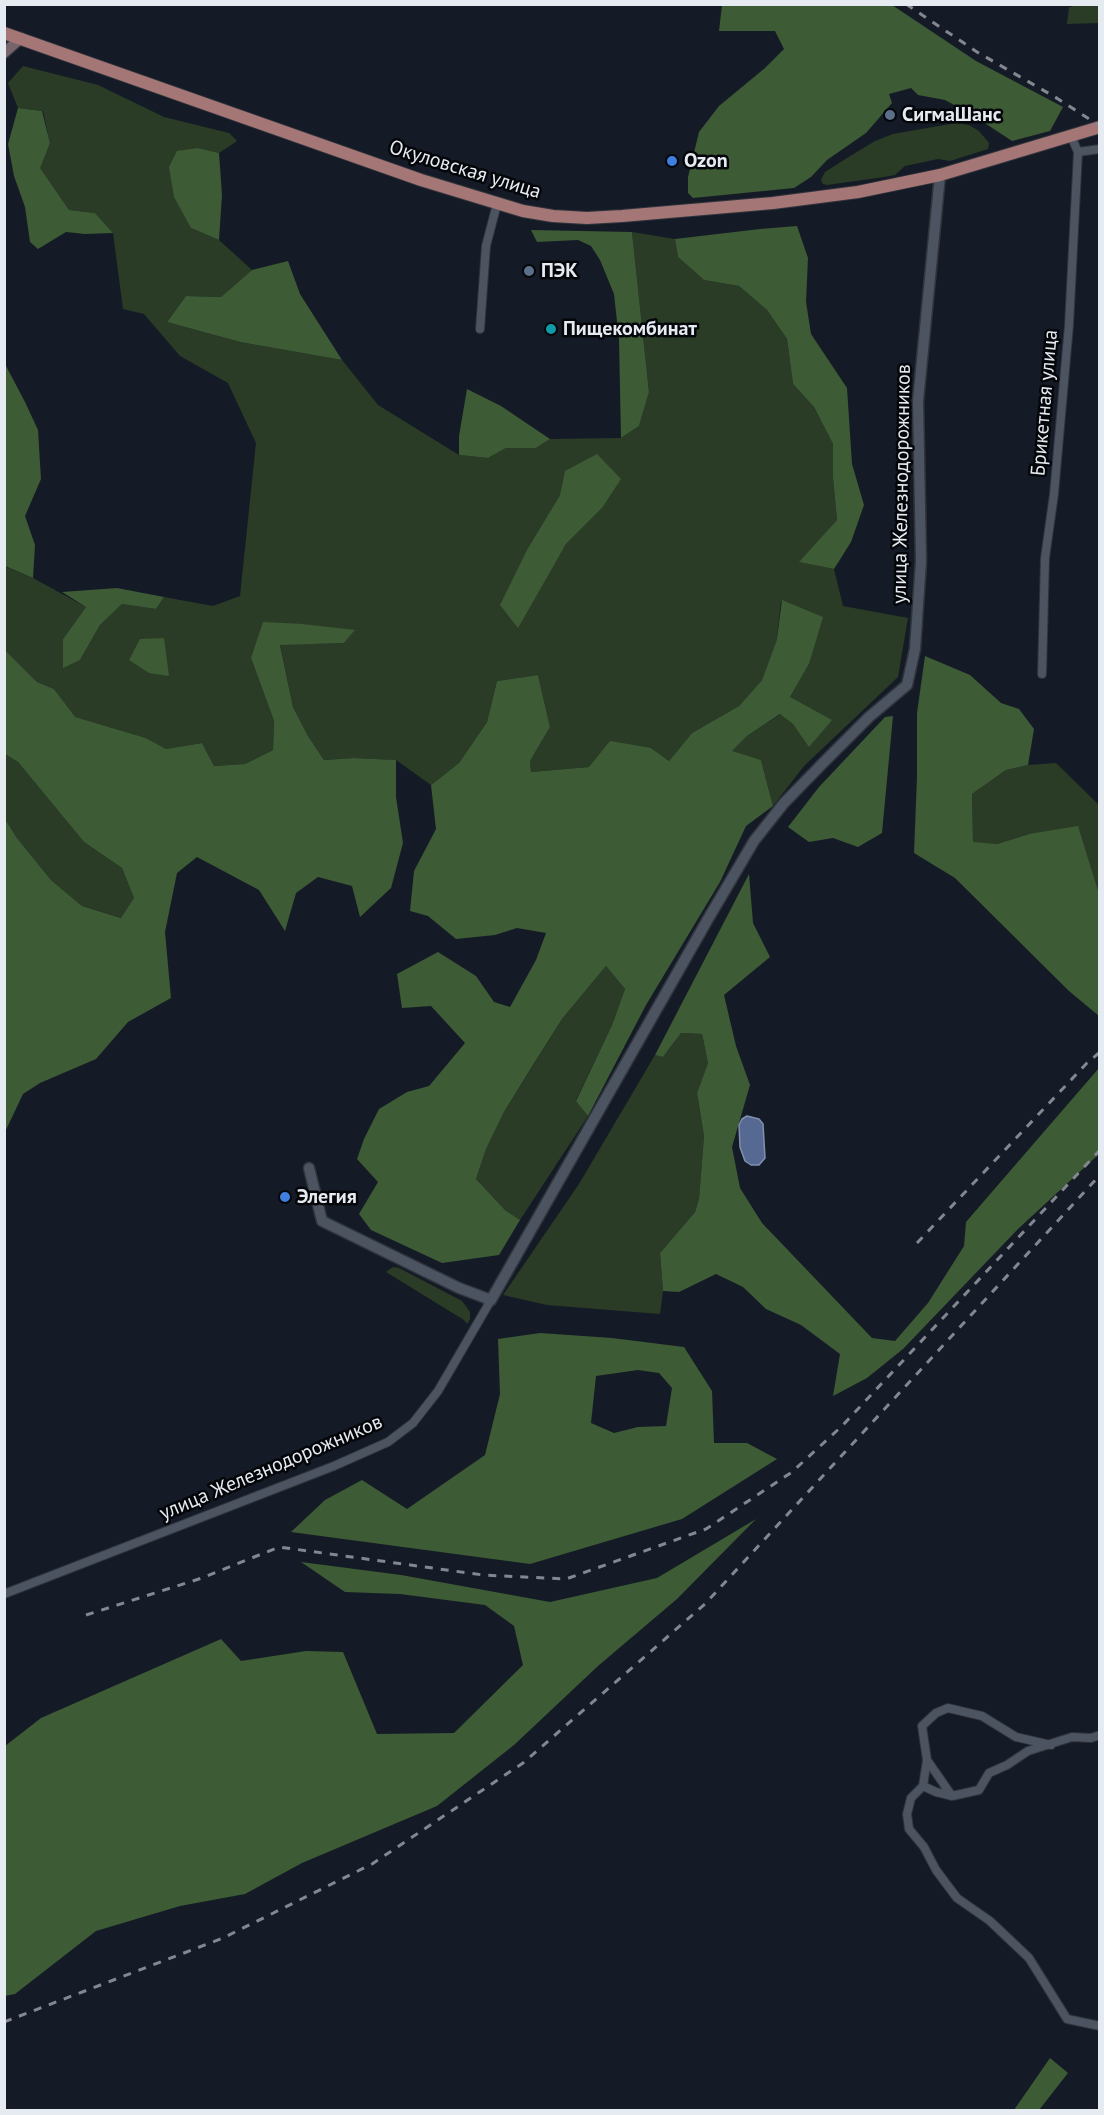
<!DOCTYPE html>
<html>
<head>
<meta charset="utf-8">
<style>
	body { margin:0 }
	#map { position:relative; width:1104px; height:2115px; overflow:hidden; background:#151b26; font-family:"PT Sans",sans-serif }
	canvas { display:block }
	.frame { position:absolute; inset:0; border:6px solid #e6ebf2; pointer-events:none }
</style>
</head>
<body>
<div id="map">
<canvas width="1104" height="2115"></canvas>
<div class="frame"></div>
</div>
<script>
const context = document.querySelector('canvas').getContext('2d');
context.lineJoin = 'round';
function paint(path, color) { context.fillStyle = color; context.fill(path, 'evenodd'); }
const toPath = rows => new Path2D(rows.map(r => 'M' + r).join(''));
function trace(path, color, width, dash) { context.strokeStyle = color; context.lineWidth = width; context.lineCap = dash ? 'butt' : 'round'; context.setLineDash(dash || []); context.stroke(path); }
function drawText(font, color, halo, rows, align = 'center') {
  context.font = font + ' "PT Sans",sans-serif'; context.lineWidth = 5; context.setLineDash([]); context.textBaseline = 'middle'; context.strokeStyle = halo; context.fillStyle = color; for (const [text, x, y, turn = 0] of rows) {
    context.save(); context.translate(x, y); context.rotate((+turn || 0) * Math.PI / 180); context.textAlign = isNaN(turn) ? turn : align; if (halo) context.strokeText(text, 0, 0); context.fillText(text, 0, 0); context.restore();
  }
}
const green = toPath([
	[1072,5,1099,5,1099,23,1067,24,1069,7,1072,7],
	[23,66,98,85,164,117,229,133,237,141,219,153,198,148,191,228,219,240,252,270,221,297,186,296,167,322,240,342,342,360,378,405,459,455,488,458,506,448,536,448,550,439,621,438,639,426,649,392,632,232,675,239,678,257,704,280,739,286,767,310,787,339,793,384,814,407,833,444,833,478,837,520,800,562,834,569,843,606,908,618,898,677,804,766,773,806,761,760,731,752,747,736,781,714,793,724,809,746,790,697,809,664,781,601,777,639,762,680,739,706,692,733,669,761,651,748,589,767,531,772,530,761,550,727,538,675,497,681,487,722,459,763,431,785,396,760,354,758,324,760,308,736,293,707,280,644,344,643,354,631,303,624,251,658,274,721,273,750,245,764,214,766,202,743,166,749,146,738,74,717,54,689,37,682,5,650,4,566,33,578,86,607,63,639,80,660,100,625,122,604,156,609,164,597,213,606,240,596,256,443,228,383,180,356,144,314,123,309,113,233,95,213,69,210,39,168,50,143,43,111,18,108,8,83],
	[560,495,602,508,566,544,546,577,528,548],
	[956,123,969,125,979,131,989,143,988,149,950,161,938,159,905,166,895,175,884,177,827,185,823,184,821,180,825,172,847,158,875,141,893,134],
	[5,754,18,762,84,842,122,868,134,898,122,918,82,906,51,880,17,838,5,819],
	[1056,763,1099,805,1099,894,1029,834,997,844,973,843,972,794,1006,770,1028,765],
	[606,966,625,989,612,1025,576,1100,588,1116,520,1220,505,1210,476,1179,486,1149,504,1112,562,1019],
	[681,1033,702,1034,708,1063,697,1093,704,1136,699,1199,695,1212,660,1253,663,1291,660,1314,547,1305,503,1295,579,1184,655,1055,663,1057],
	[393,1267,399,1268,462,1301,470,1312,470,1319,467,1324,464,1320,386,1272]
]);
const forest = toPath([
	[722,5,892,5,976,61,1063,107,1050,131,1012,141,971,114,945,100,918,95,911,88,889,94,892,103,866,133,827,160,811,177,794,188,693,198,688,193,688,177,699,132,719,106,765,68,784,49,775,31,719,31],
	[18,108,42,111,50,143,40,168,69,210,95,213,113,233,85,234,66,232,38,249,30,242,25,207,14,176,8,144],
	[198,148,219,153,222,195,219,240,191,228,174,197,169,167,177,151],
	[797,226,808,258,806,302,811,334,847,388,852,464,864,505,851,542,834,569,799,562,837,520,833,478,833,444,814,407,793,384,787,339,767,310,739,286,704,280,678,257,675,239,760,229],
	[531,230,632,232,649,392,639,426,621,438,619,340,614,294,600,260,591,246,578,240,537,242],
	[288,261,300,294,342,360,240,342,167,322,186,296,221,297,252,270],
	[5,364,25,402,38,430,41,479,25,516,35,545,33,578,5,566],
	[467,389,501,406,550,439,536,448,506,448,488,458,459,455,459,436],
	[597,454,621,479,602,508,566,544,518,628,500,605,528,548,560,495,565,471],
	[117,588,164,597,156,609,122,604,100,625,80,660,63,668,63,639,86,607,62,592],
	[782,600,823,617,809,664,790,697,832,720,809,747,793,724,780,714,747,736,732,751,761,760,773,806,746,826,720,882,646,1005,588,1116,576,1101,612,1025,625,989,606,966,562,1019,533,1065,504,1112,486,1149,476,1179,505,1210,520,1220,499,1255,442,1263,371,1230,359,1214,378,1182,357,1159,364,1139,379,1109,407,1092,429,1086,465,1043,431,1006,402,1008,397,974,438,952,476,976,494,1002,510,1007,536,960,546,933,517,928,495,935,456,939,428,916,410,911,414,871,436,829,431,785,459,763,487,722,497,681,538,675,550,727,530,761,531,772,589,767,610,741,651,748,669,761,692,733,739,706,762,680,777,639],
	[263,622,303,624,355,630,344,643,280,645,293,707,308,736,324,760,354,758,396,760,396,797,403,843,391,888,360,917,352,886,318,877,296,893,285,931,259,890,197,857,177,873,165,932,171,998,128,1022,96,1059,40,1083,23,1094,5,1132,5,819,17,838,51,880,82,906,121,918,134,898,122,868,84,842,18,762,5,754,5,650,37,682,54,689,75,717,146,738,166,749,202,743,214,766,245,764,273,750,274,721,251,658],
	[164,638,169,676,149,673,129,660,140,639],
	[925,656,970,675,1001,703,1019,709,1034,729,1028,765,1006,770,972,794,973,842,997,844,1029,834,1078,826,1099,894,1099,1016,1069,991,955,878,914,853,917,777,917,713],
	[893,716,882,833,858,847,833,838,809,842,788,827,819,787,885,717],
	[749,874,753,923,770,957,724,995,736,1046,750,1085,732,1147,740,1188,762,1223,872,1338,895,1341,928,1303,964,1246,966,1222,1099,1068,1099,1154,1018,1229,903,1349,867,1378,833,1396,840,1354,801,1325,766,1309,743,1287,716,1274,679,1292,663,1291,660,1253,695,1212,699,1199,704,1136,697,1093,708,1063,702,1034,681,1033,663,1057,655,1055],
	[540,1333,612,1338,684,1347,712,1391,714,1443,747,1443,777,1459,682,1519,530,1564,291,1532,325,1500,362,1480,407,1509,485,1455,500,1394,498,1339],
	[638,1370,659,1373,672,1388,666,1426,638,1427,614,1433,591,1423,596,1376],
	[756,1519,677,1599,598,1666,514,1745,437,1806,302,1863,245,1894,180,1906,96,1931,15,1994,5,1996,5,1746,41,1718,221,1639,241,1661,306,1651,343,1652,377,1734,454,1733,523,1665,514,1626,485,1605,400,1594,345,1592,301,1562,401,1575,550,1602,657,1578],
	[1050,2058,1068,2073,1039,2110,1014,2110]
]);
const water = toPath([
	[747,1116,759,1119,763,1124,765,1158,759,1165,751,1165,745,1161,740,1147,739,1125,742,1119,747,1116]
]);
const minor = toPath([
	[1078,152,1100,149],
	[480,329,486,246,497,204],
	[1042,674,1045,558,1054,494,1069,325,1078,152,1071,136],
	[4,1594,334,1466,388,1442,413,1423,438,1391,491,1300],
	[1100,1735,1091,1738,1072,1737,1028,1751,1007,1765,989,1773,979,1790,952,1796,936,1792,923,1786,911,1798,907,1814,909,1829,924,1847,936,1870,957,1898,990,1921,1029,1958,1067,2019,1100,2026],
	[923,1786,927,1760],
	[952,1796,927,1760,922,1726,936,1713,948,1708,982,1716,1016,1737,1051,1745]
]);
const tertiary = toPath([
	[309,1168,322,1221,459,1288,491,1300,708,919,754,841,784,803,824,762,869,717,907,685,915,649,921,561,918,401,940,175]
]);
const secondary = toPath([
	[4,53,21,38]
]);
const primary = toPath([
	[4,33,421,180,523,211,553,216,587,218,622,216,773,203,858,192,940,175,1100,127]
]);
const rail = toPath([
	[906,4,977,52,1055,97,1100,126],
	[917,1243,1087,1063,1100,1052],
	[86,1615,202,1578,279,1547,483,1575,566,1579,706,1529,792,1472,842,1426,1100,1150],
	[4,2022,223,1938,372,1864,523,1763,705,1604,1100,1175]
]);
const markers = [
	[890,115,6,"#5c6f8a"],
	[672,161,6,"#3f7fe0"],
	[529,271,6,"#5c6f8a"],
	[551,329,6,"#0f9aa8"],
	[285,1197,6,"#3f7fe0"]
];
const poiNames = [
	["СигмаШанс",902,115],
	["Ozon",684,161],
	["ПЭК",541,271],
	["Пищекомбинат",563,329],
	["Элегия",297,1197]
];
const streetNames = [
	["Окуловская улица",465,170,17],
	["Брикетная улица",1045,403,-85],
	["улица Железнодорожников",902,484,-89],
	["улица Железнодорожников",271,1468,-23]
];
paint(green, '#2a3c25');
paint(forest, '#3d5b35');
paint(water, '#556992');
trace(water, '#8090af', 1.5);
trace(minor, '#30343c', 10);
trace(tertiary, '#30343c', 13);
trace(secondary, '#30343c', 13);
trace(primary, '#30343c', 14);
trace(minor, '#4d5461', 8);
trace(tertiary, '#4d5461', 10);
trace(secondary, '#78656b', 10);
trace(primary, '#a47675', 12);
trace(rail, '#828790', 3, [8, 8]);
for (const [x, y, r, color] of markers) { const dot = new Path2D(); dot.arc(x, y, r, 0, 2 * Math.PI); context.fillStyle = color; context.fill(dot); trace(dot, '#04060a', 2); }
drawText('bold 20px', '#e6ebf2', '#04060a', poiNames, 'left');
drawText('20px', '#e6ebf2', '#04060a', streetNames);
</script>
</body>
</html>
